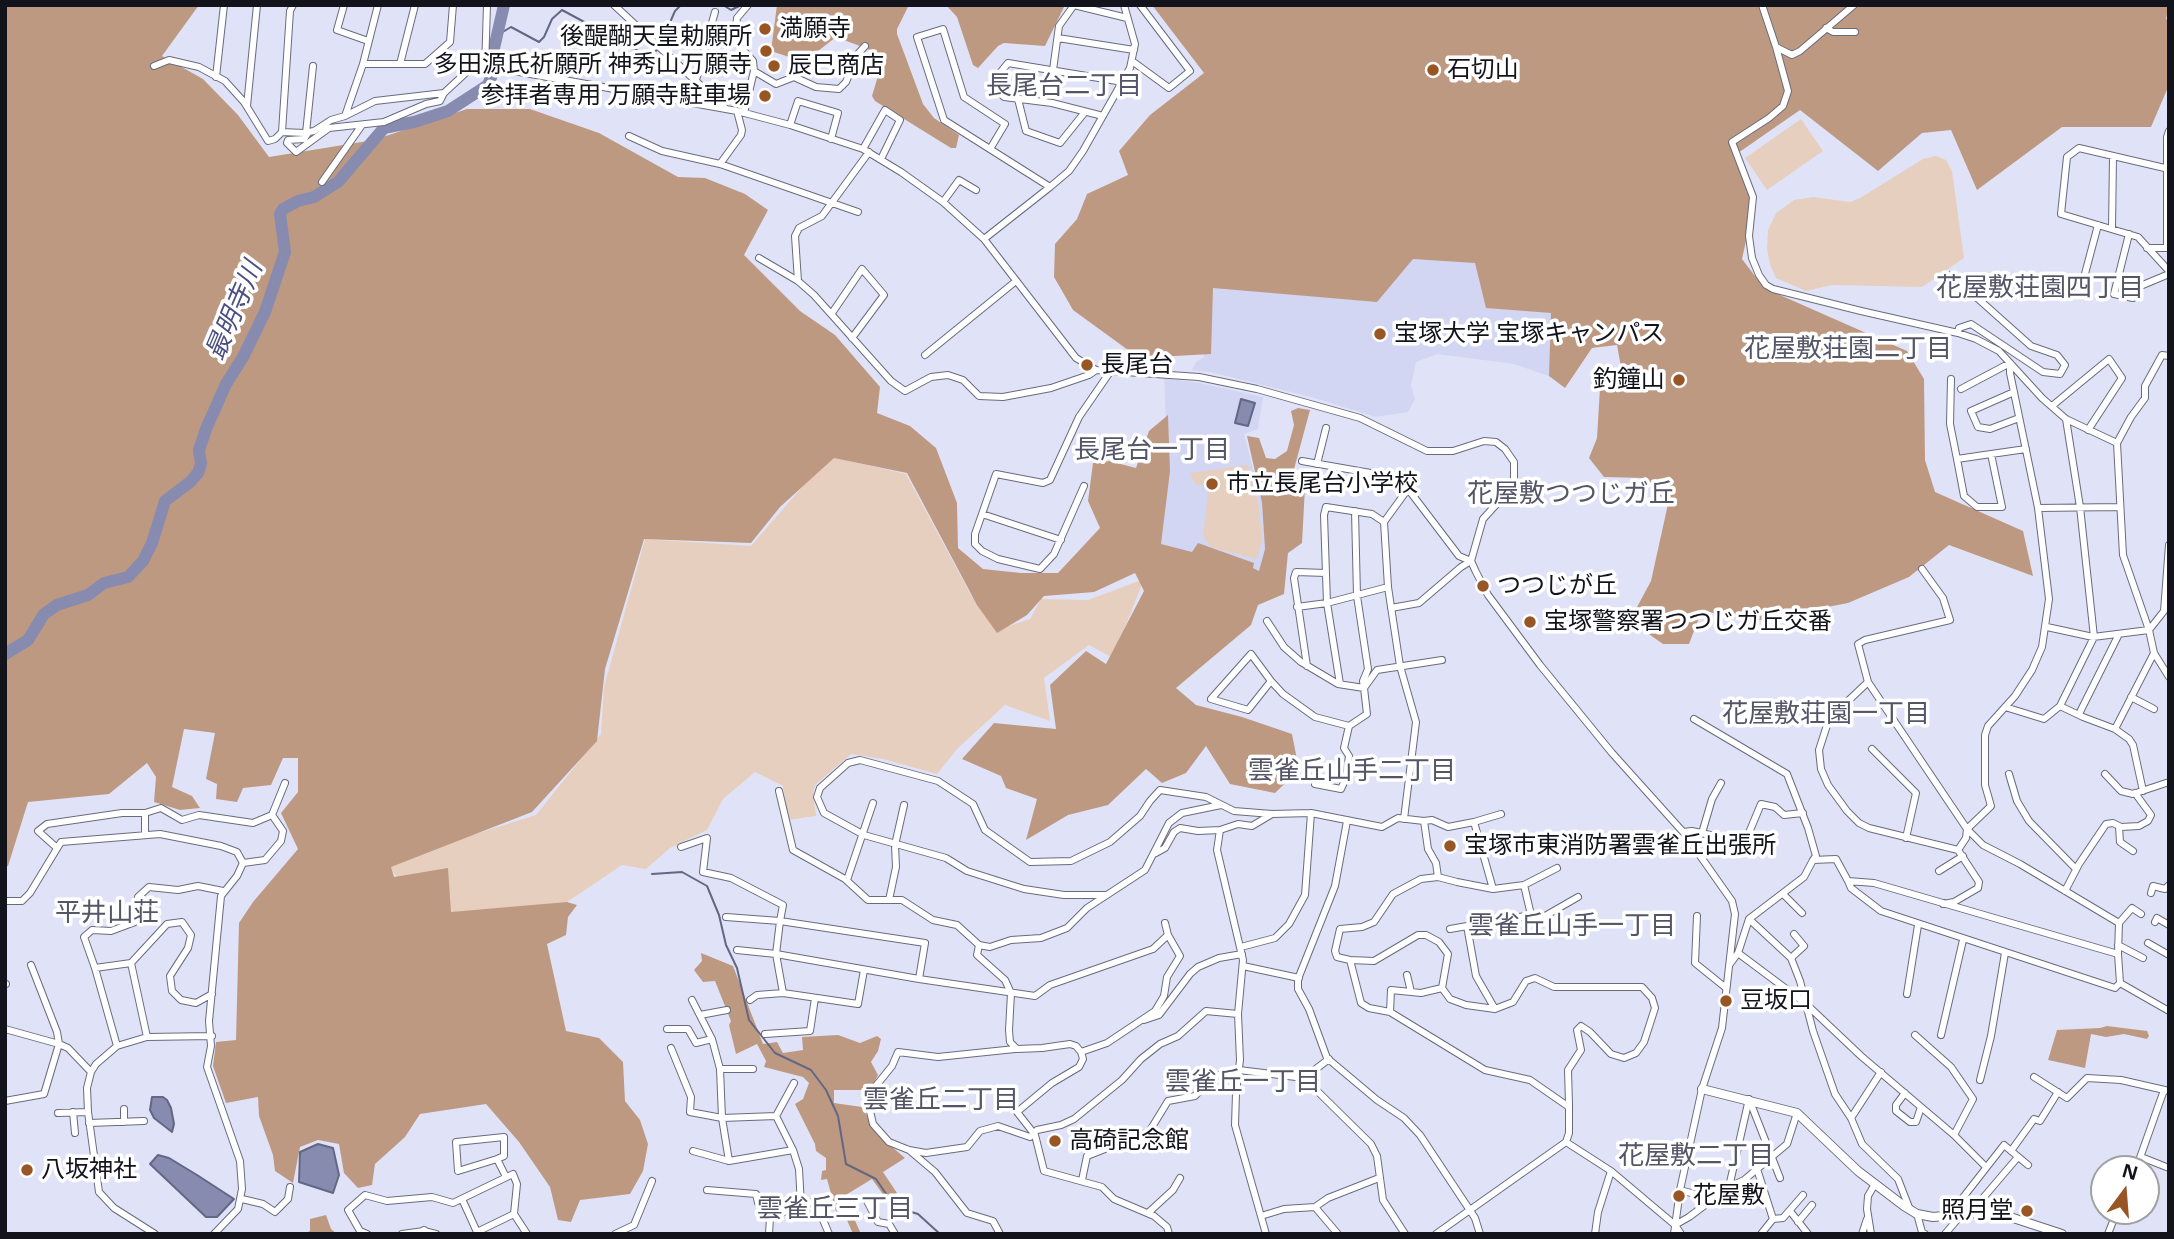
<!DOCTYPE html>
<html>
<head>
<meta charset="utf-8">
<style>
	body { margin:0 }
	#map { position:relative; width:2174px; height:1239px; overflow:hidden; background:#e0e3f8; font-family:"Noto Sans",sans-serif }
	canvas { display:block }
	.frame { position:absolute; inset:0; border:7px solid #13141b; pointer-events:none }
	.north { position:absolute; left:2090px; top:1155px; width:70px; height:70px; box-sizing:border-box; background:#fff; border:2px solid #a1a1a4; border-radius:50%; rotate:16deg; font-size:19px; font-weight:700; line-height:28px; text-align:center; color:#13141b }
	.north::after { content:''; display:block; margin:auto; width:24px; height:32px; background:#995625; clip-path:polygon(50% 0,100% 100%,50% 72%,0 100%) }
</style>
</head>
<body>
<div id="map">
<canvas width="2174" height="1239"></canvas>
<div class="frame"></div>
<div class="north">N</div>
</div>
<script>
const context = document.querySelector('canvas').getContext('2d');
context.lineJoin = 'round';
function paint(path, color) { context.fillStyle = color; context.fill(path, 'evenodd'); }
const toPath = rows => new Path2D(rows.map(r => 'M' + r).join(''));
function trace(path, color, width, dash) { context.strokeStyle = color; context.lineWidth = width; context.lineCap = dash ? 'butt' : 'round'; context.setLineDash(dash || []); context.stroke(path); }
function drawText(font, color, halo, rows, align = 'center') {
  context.font = font + ' "Noto Sans","Noto Sans JP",sans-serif'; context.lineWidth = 7; context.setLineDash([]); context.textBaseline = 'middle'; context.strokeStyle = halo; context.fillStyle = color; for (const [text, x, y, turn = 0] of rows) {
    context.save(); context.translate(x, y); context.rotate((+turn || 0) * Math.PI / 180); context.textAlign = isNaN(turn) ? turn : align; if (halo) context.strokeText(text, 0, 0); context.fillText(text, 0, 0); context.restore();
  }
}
const built = toPath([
	[1414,257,1479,260,1556,313,1554,378,1514,364,1437,354,1416,362,1411,386,1415,399,1408,412,1376,417,1311,397,1210,372,1192,370,1196,362,1204,357,1206,284],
	[1164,378,1200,383,1263,397,1258,429,1244,434,1262,503,1265,549,1259,571,1159,551,1168,465]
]);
const green = toPath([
	[1801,119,1823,151,1767,190,1745,158],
	[1936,156,1946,160,1952,171,1964,258,1922,287,1832,285,1806,291,1776,278,1770,265,1767,249,1768,230,1776,213,1794,200,1813,197,1850,202,1860,198,1923,159],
	[829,456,906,474,972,597,1003,628,1030,619,1041,599,1088,600,1144,579,1113,658,1089,645,1044,678,1050,721,1005,705,958,748,937,774,883,759,851,754,816,784,813,792,816,816,788,820,783,786,755,772,723,799,707,830,670,848,646,869,622,865,567,902,441,919,383,863,536,815,601,734,604,687,645,539,751,546],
	[1248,465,1259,507,1262,539,1257,559,1211,547,1203,536,1209,487,1195,484,1190,473]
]);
const forest = toPath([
	[5,5,199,5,162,56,203,79,238,115,269,157,374,140,467,109,530,109,599,133,678,177,705,178,745,194,768,210,744,255,800,311,835,335,880,387,877,413,910,426,936,448,957,503,958,548,983,569,1021,573,1058,573,1100,528,1088,501,1093,463,1109,461,1136,468,1149,431,1168,415,1170,471,1161,544,1192,552,1198,543,1254,563,1253,568,1259,571,1265,549,1262,503,1247,436,1259,438,1266,458,1275,459,1287,451,1294,425,1291,411,1298,408,1310,410,1293,473,1305,487,1302,543,1288,553,1284,594,1258,605,1251,625,1176,688,1196,705,1242,717,1292,734,1299,770,1275,793,1230,784,1206,746,1186,773,1162,783,1146,769,1108,805,1068,815,1026,840,1037,799,1006,788,1001,776,962,759,994,723,1056,729,1050,685,1086,651,1106,664,1144,591,1135,573,1094,592,1044,596,1027,615,997,633,977,605,907,473,834,458,780,507,751,543,644,539,605,669,597,741,532,812,391,867,394,877,448,868,451,912,567,902,577,905,568,917,566,935,547,944,566,1031,599,1038,623,1062,625,1101,640,1120,648,1144,643,1171,630,1194,580,1200,571,1222,558,1220,550,1187,519,1142,486,1104,420,1114,405,1137,375,1164,372,1185,358,1188,344,1173,339,1144,318,1140,300,1147,293,1183,275,1171,273,1155,259,1116,258,1097,226,1103,213,1066,216,1042,236,1040,239,923,253,902,298,849,281,813,298,792,298,758,283,758,271,785,243,788,237,802,216,799,217,784,206,779,215,733,184,729,172,787,192,796,200,808,180,810,154,802,156,777,147,763,109,794,28,802,8,866,5,867],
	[777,5,909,5,897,29,897,34,923,104,934,118,959,135,956,148,951,148,875,101,872,96,881,66,873,51,836,37,804,62,771,51],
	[946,5,1065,5,1045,46,1004,43,998,46,978,68,973,65,957,17],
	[1152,5,2169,5,2166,19,2169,20,2169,85,2151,127,2062,127,1977,190,1951,130,1922,133,1878,171,1800,110,1738,153,1756,195,1742,259,1764,288,1907,351,1924,379,1925,460,1935,492,2023,531,2033,576,1949,545,1909,577,1848,603,1750,622,1702,610,1689,644,1663,644,1643,630,1636,609,1651,581,1668,504,1644,478,1604,477,1589,458,1597,438,1600,388,1621,367,1617,345,1592,348,1565,388,1549,376,1551,313,1486,308,1475,263,1413,259,1377,302,1213,288,1211,354,1139,358,1073,310,1054,277,1055,244,1077,219,1087,194,1128,175,1119,151,1150,115,1204,73],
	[701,953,733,966,763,1044,777,1042,783,1053,803,1050,802,1037,838,1035,860,1043,877,1036,881,1039,878,1051,871,1062,878,1075,870,1090,834,1090,834,1103,862,1107,877,1134,905,1158,883,1172,897,1193,887,1200,872,1179,844,1196,861,1234,853,1234,844,1213,837,1215,827,1179,821,1180,822,1171,826,1170,826,1158,816,1151,815,1144,795,1104,803,1099,809,1083,803,1077,764,1067,766,1061,757,1044,736,1054,729,1025,731,1021,715,981,703,982,694,970,702,961],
	[2107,1026,2147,1031,2149,1036,2147,1039,2124,1034,2106,1037,2091,1034,2085,1068,2048,1060,2057,1030,2100,1028],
	[326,1215,331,1229,337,1234,304,1234,310,1231,310,1219]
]);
const water = toPath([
	[1241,399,1255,403,1248,426,1235,423,1241,399],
	[152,1097,163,1097,167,1100,171,1108,174,1124,172,1132,154,1118,150,1110,152,1097],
	[318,1144,333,1148,339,1175,333,1193,299,1182,300,1152,318,1144],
	[158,1155,169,1158,197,1175,234,1199,217,1217,206,1217,150,1164,158,1155]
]);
const stream = toPath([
	[723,5,731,10,741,5],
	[496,36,511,27,539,42,544,37,552,19,562,10,642,53,652,54,657,50],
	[661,43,675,11,681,5],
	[652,874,682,872,707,886,719,915,726,945,737,968,749,1020,775,1053,811,1070,826,1090,838,1116,846,1164,876,1179,895,1207,918,1214,940,1234]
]);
const river = toPath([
	[5,654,28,640,44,614,57,605,88,595,104,583,128,577,143,561,152,543,165,501,190,482,198,473,201,464,199,450,206,429,226,384,243,357,265,312,285,252,280,214,283,209,298,201,314,197,338,182,384,128,414,122,448,111,488,85,492,75,492,57,504,5]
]);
const minor = toPath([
	[344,5,337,30,368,41],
	[614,5,726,109],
	[1762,5,1776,47,1792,55,1800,51,1854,5],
	[1826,28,1833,32,1855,32],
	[1058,38,1134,50],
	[1776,47,1788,91,1783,106,1769,118,1732,142,1753,197,1749,236,1752,258,1759,275,1766,285,1773,289,1861,311,1958,333,1959,328,1971,324,2043,372,2060,374,2065,365,2057,355,2031,346,1975,296,1963,292,1954,285,1951,275],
	[1132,61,1169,88,1190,71,1140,5],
	[363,64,378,5],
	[400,64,415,5],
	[154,66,169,60,199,67,225,81,244,102,268,141,275,139,282,132,304,133,314,131,331,120,345,116,363,64,425,64,450,42,453,5],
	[485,69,487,5],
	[1053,70,1059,26,1074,5,1127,18],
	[754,71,776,84,794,77,816,87,839,89,846,82,857,55,865,46],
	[216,77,224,5],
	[696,80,715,12],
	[1018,99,1026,131,1060,143,1085,112],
	[247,106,257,5],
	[744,113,754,71,753,61,735,41,737,18,748,5],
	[345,116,375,101,444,93,472,67,497,68,737,111,790,125,863,149,901,172,943,202,984,239,1076,358,1096,370,1199,377,1257,389,1360,418,1427,451,1453,451,1484,441,1496,442,1505,449,1514,462,1514,485,1483,519,1471,561,1476,572,1488,595,1540,665,1612,753,1684,833,1732,901,1735,914,1722,1028,1702,1089,1680,1190,1674,1234],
	[1103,116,1052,103,1004,97,996,89,995,79,1008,63,1123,82],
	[790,125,798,101,838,113,831,139],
	[282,132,290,11,293,5],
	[306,133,313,66],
	[308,133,304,139,288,140,287,143,296,152,329,128,384,122,426,104,440,101,444,93],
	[629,136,662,151,720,164,858,212],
	[863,149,885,110,900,120,881,159],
	[990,149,1005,124,964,97,943,29,917,37,944,120,1050,187],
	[720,164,741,135,742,130,737,111],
	[2169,169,2079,148,2067,157,2061,214,2138,237,2169,271],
	[322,182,362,125],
	[943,202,959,180,976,190],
	[2112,229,2113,156],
	[2129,234,2114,294,2133,298,2138,287,2169,274],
	[984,239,1050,187,1069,171,1083,151,1130,68,1135,44,1124,5],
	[2147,248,2169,248],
	[2167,248,2167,137,2169,131],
	[759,258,798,281,814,295,891,381,905,391,931,377,948,375,963,380,979,396,1003,397,1051,388,1089,375,1096,370],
	[798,281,795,236,799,228,822,216,869,152],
	[2082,285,2098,225],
	[832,313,862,269,884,295,852,338],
	[1958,333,1976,339,1999,351,2042,398,2066,419,2117,443],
	[925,355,1016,281],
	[2169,356,2162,355,2145,386,2145,398,2131,417,2117,443,2123,555,2149,630,2154,653,2169,677],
	[1951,379,1950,424,1957,459],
	[2014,392,1971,411,1978,427,1990,429,2019,418],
	[2052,406,2109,359,2122,378,2088,430],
	[2066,419,2080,507,2094,637,2060,706,2083,717,2115,729,2129,739,2133,745,2143,791],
	[1991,454,1957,459,1964,496,1977,507,2002,507,1991,454,2026,449],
	[1302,461,1399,478,1408,489],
	[1317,464,1326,428],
	[1084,486,1054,554,1040,569,998,559,982,551,975,544,975,534,996,474,1043,483,1050,480,1079,417,1110,372],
	[2038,508,2119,507],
	[982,514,1061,540],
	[1384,522,1408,489,1459,556,1471,561],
	[1922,569,1943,598,1950,620,1865,640,1858,644,1868,682,1829,719,1819,750,1821,769,1828,785,1847,811,1859,823,1869,828,1958,850],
	[1297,607,1327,603,1388,587],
	[1391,608,1419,603,1461,567,1471,561],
	[1267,621,1284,647,1301,662,1338,684,1364,688,1363,681,1368,669,1357,596,1355,511],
	[2047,627,2093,637,2149,630,2164,611,2169,545],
	[1307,666,1294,578,1296,572,1326,573],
	[1271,681,1248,710,1211,699,1251,654,1271,681,1283,694,1315,717,1349,726],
	[1868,682,1967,829,1983,845,2020,864,2119,923,2118,954],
	[1340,684,1327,603,1324,515,1326,507,1372,514,1384,522,1388,587,1400,666,1416,722,1404,819],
	[2131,697,2154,709],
	[2005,707,2044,719,2060,706],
	[2079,714,2119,634],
	[1694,719,1787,774,1808,828,1816,856,1813,860],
	[2115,729,2154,653],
	[1872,749,1916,793,1906,838],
	[2009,774,2017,801,2029,821,2076,869],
	[2105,774,2121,791,2133,794,2169,782],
	[1315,784,1341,789,1346,778,1349,756,1344,748,1349,726,1367,714,1364,688,1377,670,1442,660],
	[779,791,793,850,845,879,868,900,902,900,933,920,957,925,979,945,977,955,1005,980,1011,993,1009,1030,1010,1042,1017,1049,1042,1048,1070,1044,1076,1046,1081,1052,1107,1043,1155,1011,1164,996,1167,977,1180,956,1168,935],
	[145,813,145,835],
	[1347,821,1335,886,1298,979,1298,989,1309,1009,1327,1058,1377,1100,1404,1118,1420,1135,1475,1218,1480,1234],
	[1424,821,1432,820,1448,827,1474,822,1493,889],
	[1474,822,1501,814],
	[2119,827,2120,842,2133,851],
	[1220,830,1217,850,1243,960,1238,1014,1240,1060,1236,1093,1235,1125,1266,1234],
	[1683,832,1692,831,1710,835,1743,847,1761,804,1775,807,1784,815,1803,813],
	[1702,833,1712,799,1721,783],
	[681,847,707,838,703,872,731,878,783,905,780,921,726,917],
	[57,848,38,831,47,824,122,813,145,813,161,808,182,820,199,815,253,823,272,815],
	[1156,853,1165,848,1174,832,1180,828,1198,831,1220,830,1238,824,1252,826,1272,814],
	[1939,871,1963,856],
	[847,880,873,803],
	[1848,881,1851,888,1881,911,2115,988,2120,983],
	[1524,885,1531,915],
	[2065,891,2079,864,2106,824,2113,823,2121,827,2139,826,2148,821,2151,815,2135,793],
	[2151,893,2153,886,2165,889,2169,885],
	[1783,894,1802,913],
	[1106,895,1064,895,1024,889,967,871,946,858,864,835,824,813,817,797,820,788,848,763,860,760,938,781,973,804,985,830,1030,862,1071,861,1110,842,1140,816,1150,801,1160,790,1206,797,1234,811,1272,814,1311,813,1382,827,1398,818,1424,821,1428,849,1436,863,1438,877,1457,882,1493,889,1524,885,1557,868],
	[889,900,896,867,895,845,904,805],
	[5,901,22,901,30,893,61,842,160,834,221,846,237,852,243,863],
	[1943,904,1954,902,1978,888,1979,882,1958,850,1966,838,1967,829,1991,806,1985,785,1985,735,1988,726,2015,696,2032,670,2042,647,2049,599,2038,508,2010,373,2010,363,1961,389],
	[1697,916,1695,963,1726,988],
	[1749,919,1791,958,1800,981,1813,1031,1835,1094,1851,1118,1862,1144,1898,1179,1910,1210],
	[2155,922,2157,918,2169,925],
	[2119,923,2132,908,2141,914],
	[1467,926,1476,976,1495,1009],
	[1450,929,1531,915,1535,914,1538,920,1578,897],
	[2148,943,2169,955],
	[979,945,990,947,1011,940,1041,938,1067,928,1087,908,1145,870,1169,823,1182,813,1221,805],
	[2118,945,2143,958],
	[1241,947,1275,938,1289,924,1305,895,1311,813],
	[737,950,776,954,919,979],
	[1738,953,1749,919,1804,877,1813,860,1836,859,1848,881,1874,883,2118,954,2120,983,2169,1011],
	[1791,958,1804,946,1794,934],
	[1350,960,1374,961,1418,935,1426,935,1439,942,1448,954,1442,988],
	[1730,964,1738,953,1805,1003,1861,1056,1954,1135,1986,1167],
	[1243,966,1299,978],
	[95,968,131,963],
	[864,970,858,1004,783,993,776,954,780,921,925,943,919,979,1035,996,1050,985,1153,949,1168,935,1165,923],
	[1407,975,1411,992],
	[5,984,6,984],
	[1907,994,1918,925],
	[750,1000,757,995,783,993],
	[1390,1012,1369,1008,1361,1003,1350,960,1337,957,1335,951,1340,929,1362,927,1374,922,1393,894,1421,879,1438,877],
	[700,1015,727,1010],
	[1144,1020,1159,1015,1190,974,1198,967,1219,958,1242,954],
	[5,1029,59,1044,57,1032,31,965],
	[667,1029,688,1029,696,1043,712,1039],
	[765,1034,810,1031,815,998],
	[1915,1035,1951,1067,1973,1099,1954,1135],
	[1941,1035,1963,940],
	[147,1037,131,963,167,924,182,922,191,935,188,948,170,976,172,991,181,1000,196,1003,212,994],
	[117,1046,95,968,84,937,92,930,111,931,135,922,138,897,149,887,178,890,198,886,223,891],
	[671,1048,691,1097,690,1112,722,1118,720,1069,712,1039,692,1000],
	[1015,1049,938,1057,898,1052,892,1066,875,1087,869,1107,873,1124,889,1142,909,1150,926,1153,967,1147,980,1131,998,1126,1030,1137,1037,1130,1061,1125,1074,1119,1122,1080,1141,1059,1160,1044,1178,1036,1206,1011,1238,1014],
	[1081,1052,1083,1059,1079,1067,1052,1083,1017,1112,1035,1135,1044,1171,1102,1187,1114,1199,1154,1216,1167,1227,1169,1234],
	[720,1069,753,1069],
	[2034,1077,2067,1098,2087,1078,2121,1080,2169,1091],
	[1304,1078,1371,1144,1377,1156,1383,1200,1405,1234],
	[1980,1080,1991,1036,2005,953],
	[1905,1093,1896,1105,1896,1111,1910,1122,1916,1122,1921,1107],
	[5,1101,44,1094,59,1044,68,1048,91,1072],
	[124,1109,124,1122],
	[73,1112,75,1133],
	[58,1113,88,1112],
	[776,1116,794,1083],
	[1851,1118,1881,1072],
	[89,1123,144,1121],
	[1566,1142,1611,1171],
	[909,1150,935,1172,967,1213,993,1221,1000,1234],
	[693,1151,729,1161,793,1150,799,1169,801,1206],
	[2011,1151,2034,1119,2040,1121,2058,1092],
	[2141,1157,2169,1168],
	[497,1159,458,1171,456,1142,504,1137,504,1156,497,1159,506,1177],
	[729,1161,722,1118,776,1116,793,1150],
	[1757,1169,1773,1219,1783,1218,1803,1195],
	[2136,1169,2164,1090],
	[1082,1180,1087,1156,1149,1132,1168,1101,1195,1096,1212,1077,1239,1070,1304,1078,1329,1059],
	[1729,1187,1749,1099,1780,1178],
	[707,1190,756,1194,758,1203,770,1217],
	[1680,1190,1713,1199],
	[242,1199,263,1204,275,1212,288,1199,290,1187],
	[462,1199,477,1232,514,1214],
	[867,1201,878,1222,889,1224,895,1234],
	[1315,1207,1337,1233],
	[1790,1211,1808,1234],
	[1148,1213,1173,1190,1180,1178],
	[1983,1213,1983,1198,2018,1157],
	[1917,1214,1922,1232,1925,1234],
	[1957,1215,1961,1200,2004,1145,2028,1165],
	[1261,1216,1284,1209,1315,1207,1328,1198,1379,1178],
	[1798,1222,1812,1205],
	[1675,1225,1689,1217,1729,1187,1744,1180,1787,1144,1797,1113],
	[155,1234,114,1208,99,1192,88,1112,87,1088,91,1072,96,1064,117,1046,147,1037,212,1036],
	[214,1234,238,1209,242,1189,240,1161,207,1067,211,1046,209,1021,221,896,237,876,243,863,265,860,281,841,283,831,272,815,285,783],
	[367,1234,360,1231,348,1210,365,1195,387,1201,432,1197,453,1203,513,1174,517,1184,514,1214,527,1234],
	[402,1234,424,1231,436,1234],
	[615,1234,634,1225,652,1181],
	[769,1234,770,1217,815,1201,829,1234],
	[1436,1234,1566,1142,1569,1133,1569,1104,1568,1070,1581,1050,1577,1030,1581,1026,1590,1032,1611,1054,1624,1058,1636,1053,1644,1042,1655,1008,1652,998,1642,987,1554,987,1535,978,1526,981,1513,1002,1495,1009,1466,1005,1450,999,1442,988,1421,993,1391,990,1390,1012,1485,1070,1530,1080,1569,1107],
	[1595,1234,1598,1212,1611,1171,1675,1225,1681,1234],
	[1761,1234,1773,1219],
	[1862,1234,1867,1219],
	[1871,1234,1867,1209,1868,1196,1875,1184],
	[1945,1234,1962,1214],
	[2108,1234,2117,1211]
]);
const tertiary = toPath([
	[1702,1089,1797,1113,1858,1171,1904,1206,1917,1214,1933,1217,1986,1212,2004,1215,2062,1234],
	[424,1231,425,1234]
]);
const markers = [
	[765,29,7,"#995625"],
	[766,51,7,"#995625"],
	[774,66,7,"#995625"],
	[1433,70,7,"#995625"],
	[765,96,7,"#995625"],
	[1380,334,7,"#995625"],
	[1087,365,7,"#995625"],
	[1679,380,7,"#995625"],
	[1212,484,7,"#995625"],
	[1483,586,7,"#995625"],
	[1530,622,7,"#995625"],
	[1450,846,7,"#995625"],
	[1726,1001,7,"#995625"],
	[1055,1141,7,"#995625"],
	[27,1170,7,"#995625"],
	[1679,1196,7,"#995625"],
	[2027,1211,7,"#995625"]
];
const poiNames = [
	["満願寺",779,29],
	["後醍醐天皇勅願所",752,37,"right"],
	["多田源氏祈願所 神秀山万願寺",752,65,"right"],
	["辰巳商店",788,66],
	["石切山",1447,70],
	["参拝者専用 万願寺駐車場",751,96,"right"],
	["宝塚大学 宝塚キャンパス",1394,334],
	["長尾台",1101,365],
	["釣鐘山",1665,380,"right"],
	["市立長尾台小学校",1226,484],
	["つつじが丘",1497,586],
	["宝塚警察署つつじガ丘交番",1544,622],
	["宝塚市東消防署雲雀丘出張所",1464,846],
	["豆坂口",1740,1001],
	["高碕記念館",1069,1141],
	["八坂神社",41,1170],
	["花屋敷",1693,1196],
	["照月堂",2013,1211,"right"]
];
const neighbourhoodNames = [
	["長尾台二丁目",1064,87],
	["花屋敷荘園四丁目",2040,289],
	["花屋敷荘園二丁目",1848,350],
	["長尾台一丁目",1152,451],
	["花屋敷つつじガ丘",1571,495],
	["花屋敷荘園一丁目",1826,715],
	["雲雀丘山手二丁目",1352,772],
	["平井山荘",107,914],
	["雲雀丘山手一丁目",1572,927],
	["雲雀丘一丁目",1243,1083],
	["雲雀丘二丁目",941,1101],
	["花屋敷二丁目",1696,1157],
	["雲雀丘三丁目",835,1210]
];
const waterNames = [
	["最明寺川",235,311,-67]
];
paint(built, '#d2d6f2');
paint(green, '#e7cfbf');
paint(forest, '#be9982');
paint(water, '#878bb0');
trace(water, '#646783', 2);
trace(stream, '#646783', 2);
trace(river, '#878bb0', 12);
trace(minor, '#696b7d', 8);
trace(tertiary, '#696b7d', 10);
trace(minor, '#fff', 6);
trace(tertiary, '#fff', 8);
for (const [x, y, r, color] of markers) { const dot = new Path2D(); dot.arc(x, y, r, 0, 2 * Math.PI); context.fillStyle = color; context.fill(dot); trace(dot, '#fff', 2.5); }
drawText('24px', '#13141b', '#fff', poiNames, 'left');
drawText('26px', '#545668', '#fff', neighbourhoodNames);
drawText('italic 26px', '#4c4f83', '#fff', waterNames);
</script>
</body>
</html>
